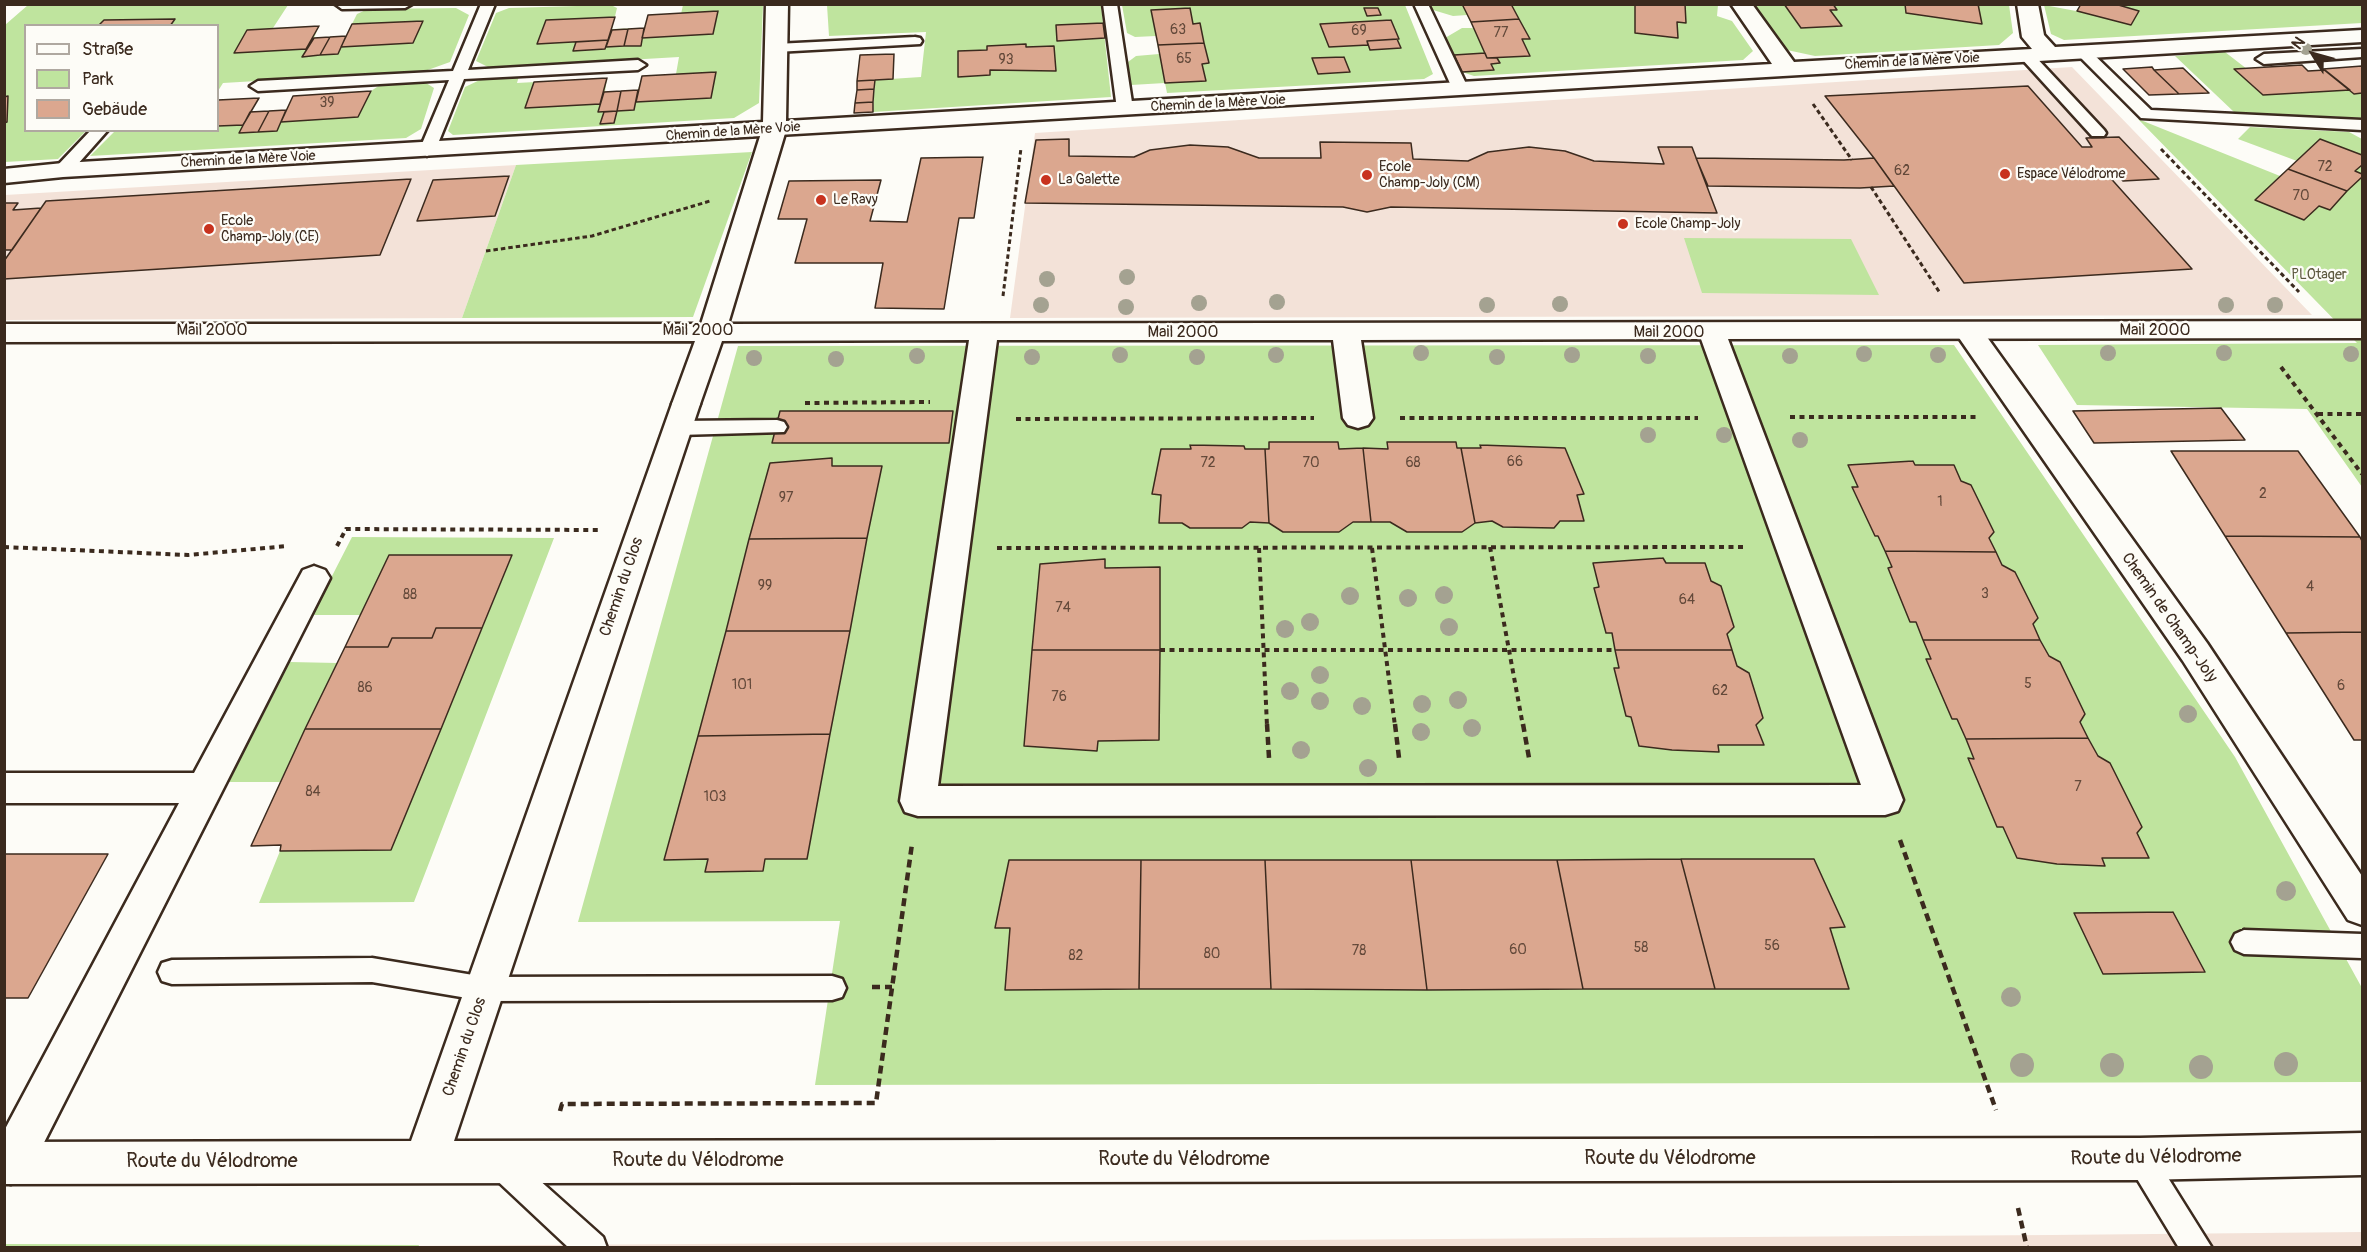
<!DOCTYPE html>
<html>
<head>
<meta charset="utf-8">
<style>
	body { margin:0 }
	#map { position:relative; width:2367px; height:1252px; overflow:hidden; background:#fdfcf7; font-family:Pangolin,sans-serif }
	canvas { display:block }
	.frame { position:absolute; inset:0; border:6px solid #3b2a1e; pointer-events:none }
	.legend { position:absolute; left:24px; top:24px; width:195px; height:108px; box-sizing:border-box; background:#fdfcf7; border:2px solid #afa8a0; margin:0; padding:8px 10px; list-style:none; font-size:18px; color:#3b2a1e }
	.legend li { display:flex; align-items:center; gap:12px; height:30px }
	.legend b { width:30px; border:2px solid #afa8a0 }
	.north { position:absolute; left:2283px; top:24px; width:60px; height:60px; -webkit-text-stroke:4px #fdfcf7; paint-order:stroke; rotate:307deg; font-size:16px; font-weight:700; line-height:24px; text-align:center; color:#3b2a1e }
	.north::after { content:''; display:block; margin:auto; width:21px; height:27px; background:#3b2a1e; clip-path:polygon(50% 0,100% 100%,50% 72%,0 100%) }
</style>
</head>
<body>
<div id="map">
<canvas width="2367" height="1252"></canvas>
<div class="frame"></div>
<ul class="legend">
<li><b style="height:8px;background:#fdfcf7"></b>Straße</li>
<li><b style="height:16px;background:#bfe49e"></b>Park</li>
<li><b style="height:16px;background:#dba78f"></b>Gebäude</li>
</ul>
<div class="north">N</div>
</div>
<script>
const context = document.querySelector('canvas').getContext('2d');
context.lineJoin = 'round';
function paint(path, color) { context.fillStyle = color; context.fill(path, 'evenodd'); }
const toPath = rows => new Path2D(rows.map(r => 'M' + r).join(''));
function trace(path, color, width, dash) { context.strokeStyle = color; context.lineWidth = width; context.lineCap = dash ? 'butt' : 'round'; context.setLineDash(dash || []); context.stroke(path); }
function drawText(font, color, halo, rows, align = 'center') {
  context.font = font + ' Pangolin,sans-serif'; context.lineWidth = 4.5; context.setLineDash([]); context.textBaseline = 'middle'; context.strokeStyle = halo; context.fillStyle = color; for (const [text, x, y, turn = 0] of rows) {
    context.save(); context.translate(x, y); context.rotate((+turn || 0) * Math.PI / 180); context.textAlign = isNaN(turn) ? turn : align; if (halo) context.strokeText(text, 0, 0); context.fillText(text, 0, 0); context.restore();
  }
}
const built = toPath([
	[2072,67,2312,315,1010,318,1035,133],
	[516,165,462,318,5,320,5,195],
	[2362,1232,2362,1248,87,1248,2051,1235]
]);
const green = toPath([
	[1757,4,2009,5,2013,33,1999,45,1815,56,1787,50,1755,7],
	[2081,4,2362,5,2362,23,2064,40,2051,34,2044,5,2076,11],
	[28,5,288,5,273,28,319,26,314,38,346,36,357,14,368,9,456,8,469,15,450,62,425,71,223,83,218,91,218,26,26,26,26,130,86,131,58,159,5,162,5,25],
	[611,5,617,8,612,29,644,28,648,15,681,14,683,5,763,5,759,103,734,118,453,135,448,131,465,87,484,78,519,76,517,83,607,78,605,92,638,90,642,76,676,74,679,57,490,68,476,61,496,13,509,8],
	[827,5,1101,5,1111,97,873,112,875,80,921,77,926,32,829,36],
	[1122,5,1405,5,1433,74,1424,79,1167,93,1165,83,1131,85,1128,62,1136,56,1159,54,1156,36,1135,37,1127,33],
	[1431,5,1718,5,1717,16,1732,21,1753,51,1743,60,1474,76,1462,72,1445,38,1462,28,1473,28,1467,15,1453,16,1433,10],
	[2225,52,2247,69,2235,70,2263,95,2350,90,2354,94,2362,93,2362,118,2234,112,2175,56],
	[423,81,434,88,421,129,406,138,90,156,115,131,218,130,218,100,259,98,251,112,286,110,293,96,371,91,383,83],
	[2138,119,2280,176,2297,161,2238,139,2250,127,2349,132,2362,139,2362,487,2307,409,2077,405,2038,345,2357,343],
	[752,152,693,317,462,318,516,165],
	[1684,238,1851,239,1879,295,1702,293],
	[1954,345,2235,757,2362,988,2362,1082,815,1085,840,921,578,922,738,346],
	[352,537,554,538,414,902,259,903,280,851,391,850,512,556,389,555,360,615,312,615],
	[290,662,337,663,280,782,229,782],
	[5,1244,419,1245,418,1248,5,1248]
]);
const building = toPath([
	[1462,4,1511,4,1519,19,1471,22,1462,4],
	[1635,4,1685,4,1686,23,1677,22,1678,38,1635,33,1635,4],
	[1784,4,1833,4,1837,10,1830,10,1842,26,1801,28,1784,4],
	[1905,4,1978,4,1982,24,1906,13,1905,4],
	[2081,4,2115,4,2139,11,2131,25,2077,11,2081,4],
	[1190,8,1193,24,1200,23,1204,43,1158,45,1151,10,1190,8],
	[1364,8,1378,8,1381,15,1367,16,1364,8],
	[718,11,713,34,642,38,648,15,718,11],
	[615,17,608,40,537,44,546,20,615,17],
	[175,19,170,26,98,26,104,20,175,19],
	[1519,19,1530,39,1522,39,1530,56,1487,58,1471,22,1519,19],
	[1391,20,1399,39,1367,41,1368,45,1329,47,1320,24,1391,20],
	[423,21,413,43,341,47,352,24,423,21],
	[1103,23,1105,38,1057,41,1056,25,1103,23],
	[319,26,306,49,234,53,247,30,319,26],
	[644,28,641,46,624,46,628,29,644,28],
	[628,29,624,46,606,47,612,30,628,29],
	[346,36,338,54,320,55,330,37,346,36],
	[330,37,320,55,302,57,314,38,330,37],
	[1397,39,1401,48,1370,50,1367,41,1397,39],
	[608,40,605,49,573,51,576,42,608,40],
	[1204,43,1209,63,1202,64,1206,81,1165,83,1158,45,1204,43],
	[1026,44,1026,47,1054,46,1056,71,990,70,990,75,958,77,958,51,987,50,987,46,1026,44],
	[1485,53,1487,58,1497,58,1500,63,1491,64,1494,70,1462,72,1454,55,1485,53],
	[894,54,893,79,857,81,860,55,894,54],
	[1344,57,1350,72,1318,74,1312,58,1344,57],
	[2302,65,2308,71,2325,70,2350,90,2263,95,2234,69,2302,65],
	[2362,66,2362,93,2354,94,2323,69,2362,66],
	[2152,67,2154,70,2179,94,2149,95,2123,69,2152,67],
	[2183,68,2209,93,2179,94,2154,70,2183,68],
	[716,72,711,98,636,102,642,76,716,72],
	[607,78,600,104,525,108,534,82,607,78],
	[875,80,874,89,857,90,857,81,875,80],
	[2028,86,2082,147,2092,147,2086,138,2119,137,2159,179,2123,181,2116,173,2106,173,2192,269,1964,283,1874,158,1825,96,2028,86],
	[874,89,873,102,855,103,857,90,874,89],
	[638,90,634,110,617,111,621,91,638,90],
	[371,91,358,117,281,122,293,96,371,91],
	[621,91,617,111,598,112,604,92,621,91],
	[8,96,7,122,4,123,4,97,8,96],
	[259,98,243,125,218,126,218,100,259,98],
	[873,102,873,112,854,113,855,103,873,102],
	[286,110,277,131,258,132,269,111,286,110],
	[269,111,258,132,239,133,250,112,269,111],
	[617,111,614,123,600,124,604,112,617,111],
	[1069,139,1069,156,1134,157,1150,150,1190,145,1228,147,1259,158,1321,158,1320,142,1411,143,1413,159,1468,161,1488,152,1529,147,1565,151,1594,161,1664,164,1658,147,1692,147,1717,213,1391,207,1367,212,1343,207,1025,203,1036,140,1069,139],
	[2320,139,2362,155,2362,165,2355,171,2362,174,2362,177,2347,191,2288,169,2320,139],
	[983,157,974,218,959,218,944,309,875,308,883,263,795,263,807,219,778,219,789,181,881,180,870,221,907,222,921,158,983,157],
	[1696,158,1844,160,1874,158,1894,186,1860,188,1708,186,1696,158],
	[2288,169,2347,191,2330,210,2319,206,2304,220,2255,200,2288,169],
	[509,176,495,216,417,221,433,180,509,176],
	[411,179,380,255,4,279,4,261,46,201,411,179],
	[4,203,18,203,13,210,41,208,12,250,4,250,4,203],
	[2221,408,2245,440,2094,443,2073,411,2221,408],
	[780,411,953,411,949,443,772,443,780,411],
	[1269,442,1338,442,1339,449,1363,448,1371,522,1353,522,1339,532,1283,532,1269,523,1265,449,1269,449,1269,442],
	[1387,442,1456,442,1457,448,1461,448,1475,523,1462,532,1407,532,1390,522,1371,522,1363,448,1388,449,1387,442],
	[1190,445,1244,446,1245,449,1265,449,1269,523,1250,522,1242,528,1190,528,1182,523,1159,523,1161,495,1152,494,1161,449,1191,449,1190,445],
	[1480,445,1565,448,1584,494,1577,495,1584,521,1560,521,1554,528,1503,527,1492,521,1475,523,1461,448,1481,448,1480,445],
	[2171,451,2298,451,2360,537,2225,536,2171,451],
	[832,458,832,466,882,466,867,538,749,539,770,463,832,458],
	[1913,461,1915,465,1954,465,1961,481,1971,485,1994,532,1989,538,1996,552,1885,551,1878,536,1875,536,1852,487,1858,487,1848,465,1913,461],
	[2225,536,2360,537,2362,541,2362,632,2286,633,2225,536],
	[867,538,850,631,726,631,749,539,867,538],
	[1885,551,1996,552,2002,565,2015,572,2038,618,2033,624,2040,640,1923,640,1916,622,1910,622,1888,568,1892,567,1885,551],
	[389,555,512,555,482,628,436,628,432,638,392,638,388,647,345,647,389,555],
	[1663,558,1666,563,1705,563,1711,581,1721,586,1734,627,1727,634,1732,650,1615,650,1612,633,1606,633,1594,588,1599,587,1593,563,1663,558],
	[1105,559,1105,568,1160,567,1160,650,1032,650,1040,564,1105,559],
	[436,628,482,628,441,729,305,729,345,647,388,647,392,638,432,638,436,628],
	[726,631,850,631,830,734,698,736,726,631],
	[2362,632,2362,740,2354,740,2286,633,2362,632],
	[1923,640,2040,640,2049,656,2060,662,2085,714,2080,722,2088,738,1966,739,1957,719,1952,719,1926,659,1931,659,1923,640],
	[1032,650,1160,650,1159,740,1098,741,1097,751,1024,746,1032,650],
	[1615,650,1732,650,1737,666,1749,673,1763,718,1756,725,1764,745,1718,745,1719,752,1672,750,1639,746,1631,717,1626,716,1614,668,1619,668,1615,650],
	[305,729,441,729,391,850,280,851,281,845,251,846,305,729],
	[830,734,807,859,765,859,763,871,705,872,708,859,664,860,698,736,830,734],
	[2088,738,2098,756,2110,763,2142,827,2137,833,2149,858,2102,858,2105,866,2057,864,2017,858,2003,827,1997,827,1968,758,1974,759,1966,739,2088,738],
	[4,854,108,854,28,998,4,998,4,854],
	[1681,859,1715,989,1583,989,1557,860,1681,859],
	[1681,859,1814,859,1845,927,1830,928,1849,989,1715,989,1681,859],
	[1009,860,1141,860,1139,989,1005,990,1010,928,995,928,1009,860],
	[1141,860,1265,860,1271,989,1139,989,1141,860],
	[1265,860,1411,860,1427,990,1271,989,1265,860],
	[1411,860,1557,860,1583,989,1427,990,1411,860],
	[2173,912,2205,972,2103,974,2074,913,2173,912]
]);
const pathFar2 = toPath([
	[1813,104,1852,160],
	[2161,149,2299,292],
	[1871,187,1940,293],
	[486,251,592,236,710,201],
	[1003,296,1021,148]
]);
const pathFar1 = toPath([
	[2281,367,2362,474],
	[805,403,930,402],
	[2318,414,2362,414],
	[1790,417,1980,417],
	[1400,418,1698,418],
	[1016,419,1314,418],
	[337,546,346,529,598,530],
	[4,547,188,555,288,546],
	[1490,547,1523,726],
	[997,548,1746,547],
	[1259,548,1267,726],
	[1372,548,1395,726],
	[1160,650,1615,650]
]);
const path = toPath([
	[1267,724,1269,758],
	[1395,724,1399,758],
	[1523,724,1529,758],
	[1900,840,1996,1110],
	[872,987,892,987],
	[560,1111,562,1104,876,1103,912,844],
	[2018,1208,2027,1248]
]);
const service = toPath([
	[335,4,412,4,405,8,342,9,335,4],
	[481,4,495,4,468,70,638,60,646,65,638,70,464,79,435,151,427,156,419,151,449,80,258,91,250,86,258,81,453,71,481,4],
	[1103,4,1117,4,1133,109,1125,114,1117,109,1103,4],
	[1414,4,1428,4,1469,90,1466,93,1456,93,1453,90,1414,4],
	[915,37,920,38,922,41,920,44,776,52,769,48,776,44,915,37],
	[2083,48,2088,49,2151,110,2362,120,2362,130,2141,118,2078,55,2076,52,2083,48],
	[2362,49,2362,57,2264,64,2256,59,2264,54,2362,49],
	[2026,50,2031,52,2104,130,2106,133,2104,136,2092,136,2021,58,2018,55,2026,50],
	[91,130,108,130,69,174,57,174,55,170,57,166,91,130],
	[777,420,784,422,787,427,784,432,679,435,672,433,669,428,672,423,679,421,777,420],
	[2244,930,2362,934,2362,958,2244,954,2235,950,2231,942,2235,934,2244,930],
	[372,958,485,977,832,976,842,979,846,988,842,997,832,1000,485,1001,372,982,172,984,162,981,158,972,162,963,172,960,372,958],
	[2140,1144,2150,1149,2212,1248,2179,1248,2125,1159,2130,1149,2140,1144],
	[499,1148,509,1153,603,1237,607,1248,569,1248,489,1173,484,1163,489,1153,499,1148]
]);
const pedestrian = toPath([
	[774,123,782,125,786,130,728,324,2362,321,2362,338,1728,339,1903,800,1898,811,1885,815,918,816,905,812,900,801,969,340,722,341,700,404,696,411,686,413,676,411,672,404,695,341,4,342,4,324,701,324,762,130,766,125,774,123],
	[1701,339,1861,785,938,786,997,340,1333,340,1343,418,1348,425,1358,428,1368,425,1373,418,1361,340,1701,339],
	[314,566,325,570,330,578,26,1178,11,1184,4,1182,4,1131,179,803,4,803,4,773,194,773,303,570,314,566]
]);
const minor = toPath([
	[766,4,788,4,786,121,1772,64,1731,4,1752,4,1794,62,2032,49,2022,37,2017,4,2038,4,2044,35,2055,47,2362,30,2362,42,63,177,4,183,4,169,63,163,763,122,766,4],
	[1969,323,1979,326,2207,643,2362,876,2362,925,2348,920,2183,661,1955,332,1959,326,1969,323],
	[686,395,696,397,700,404,454,1141,2140,1138,2362,1133,2362,1175,2140,1180,4,1184,4,1142,411,1141,672,404,676,397,686,395]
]);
const trees = [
	[2306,49,6],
	[1127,277,8],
	[1047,279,8],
	[1277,302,8],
	[1199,303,8],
	[1560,304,8],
	[1041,305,8],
	[1487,305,8],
	[2226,305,8],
	[2275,305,8],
	[1126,307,8],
	[1421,353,8],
	[2108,353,8],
	[2224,353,8],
	[1864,354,8],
	[2351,354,8],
	[1120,355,8],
	[1276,355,8],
	[1572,355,8],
	[1938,355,8],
	[917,356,8],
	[1648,356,8],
	[1790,356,8],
	[1032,357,8],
	[1197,357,8],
	[1497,357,8],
	[754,358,8],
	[836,359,8],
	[1648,435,8],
	[1724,435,8],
	[1800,440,8],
	[1444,595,9],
	[1350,596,9],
	[1408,598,9],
	[1310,622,9],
	[1449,627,9],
	[1285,629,9],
	[1320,675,9],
	[1290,691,9],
	[1458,700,9],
	[1320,701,9],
	[1422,704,9],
	[1362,706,9],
	[2188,714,9],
	[1472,728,9],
	[1421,732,9],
	[1301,750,9],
	[1368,768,9],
	[2286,891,10],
	[2011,997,10],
	[2286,1064,12],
	[2022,1065,12],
	[2112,1065,12],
	[2201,1067,12]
];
const markers = [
	[2005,174,6,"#c8321e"],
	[1367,175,6,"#c8321e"],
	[1046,180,6,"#c8321e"],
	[821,200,6,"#c8321e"],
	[1623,224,6,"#c8321e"],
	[209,229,6,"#c8321e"]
];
const numberNames = [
	["63",1178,30],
	["69",1359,31],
	["77",1501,33],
	["65",1184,59],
	["93",1006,60],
	["39",327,103],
	["72",2325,167],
	["62",1902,171],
	["70",2301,196],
	["66",1515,462],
	["72",1208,463],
	["70",1311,463],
	["68",1413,463],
	["2",2263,494],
	["97",786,498],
	["1",1940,502],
	["99",765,586],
	["4",2310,587],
	["3",1985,594],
	["88",410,595],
	["64",1687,600],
	["74",1063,608],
	["5",2028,684],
	["101",742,685],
	["6",2341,686],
	["86",365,688],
	["62",1720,691],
	["76",1059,697],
	["7",2078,787],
	["84",313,792],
	["103",715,797],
	["56",1772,946],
	["58",1641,948],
	["60",1518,950],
	["78",1359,951],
	["80",1212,954],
	["82",1076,956]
];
const farStreetnames = [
	["Chemin de la Mère Voie",1912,62,-3],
	["Chemin de la Mère Voie",1218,104,-3],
	["Chemin de la Mère Voie",733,132,-4],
	["Chemin de la Mère Voie",248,160,-3]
];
const farPoinames = [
	["Ecole",1379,167],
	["Champ-Joly (CM)",1379,183],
	["Espace Vélodrome",2017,174],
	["La Galette",1058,180],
	["Le Ravy",833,200],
	["Ecole",221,221],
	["Champ-Joly (CE)",221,237],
	["Ecole Champ-Joly",1635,224]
];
const farParknames = [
	["PLOtager",2319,275]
];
const streetNames = [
	["Mail 2000",212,331],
	["Mail 2000",698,331],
	["Mail 2000",2155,331],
	["Mail 2000",1183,333],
	["Mail 2000",1669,333],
	["Chemin du Clos",622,587,-71],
	["Chemin de Champ-Joly",2169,618,55],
	["Chemin du Clos",465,1047,-71]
];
const nearStreetnames = [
	["Route du Vélodrome",2156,1158,-1],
	["Route du Vélodrome",1670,1159],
	["Route du Vélodrome",1184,1160],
	["Route du Vélodrome",698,1161],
	["Route du Vélodrome",212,1162]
];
paint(built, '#f3e2d8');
paint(green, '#bfe49e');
paint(building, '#dba78f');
trace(building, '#3b2a1e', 1.5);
trace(service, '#3b2a1e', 5);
trace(pedestrian, '#3b2a1e', 5);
trace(minor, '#3b2a1e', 5);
trace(pathFar2, '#3b2a1e', 3, [4.5, 3]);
trace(pathFar1, '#3b2a1e', 4, [5, 4.5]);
trace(path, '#3b2a1e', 4.5, [8, 5]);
paint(service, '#fdfcf7');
paint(pedestrian, '#fdfcf7');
paint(minor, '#fdfcf7');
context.fillStyle = '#a4a291';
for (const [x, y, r] of trees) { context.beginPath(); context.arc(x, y, r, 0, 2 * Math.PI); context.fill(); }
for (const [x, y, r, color] of markers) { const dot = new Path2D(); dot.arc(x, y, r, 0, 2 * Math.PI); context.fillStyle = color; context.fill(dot); trace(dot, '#fdfcf7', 2); }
drawText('14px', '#63493a', null, numberNames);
drawText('14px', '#3b2a1e', '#fdfcf7', farStreetnames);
drawText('14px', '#3b2a1e', '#fdfcf7', farPoinames, 'left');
drawText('14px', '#5c583e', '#fdfcf7', farParknames);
drawText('16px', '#3b2a1e', '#fdfcf7', streetNames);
drawText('20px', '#3b2a1e', '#fdfcf7', nearStreetnames);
</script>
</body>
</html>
